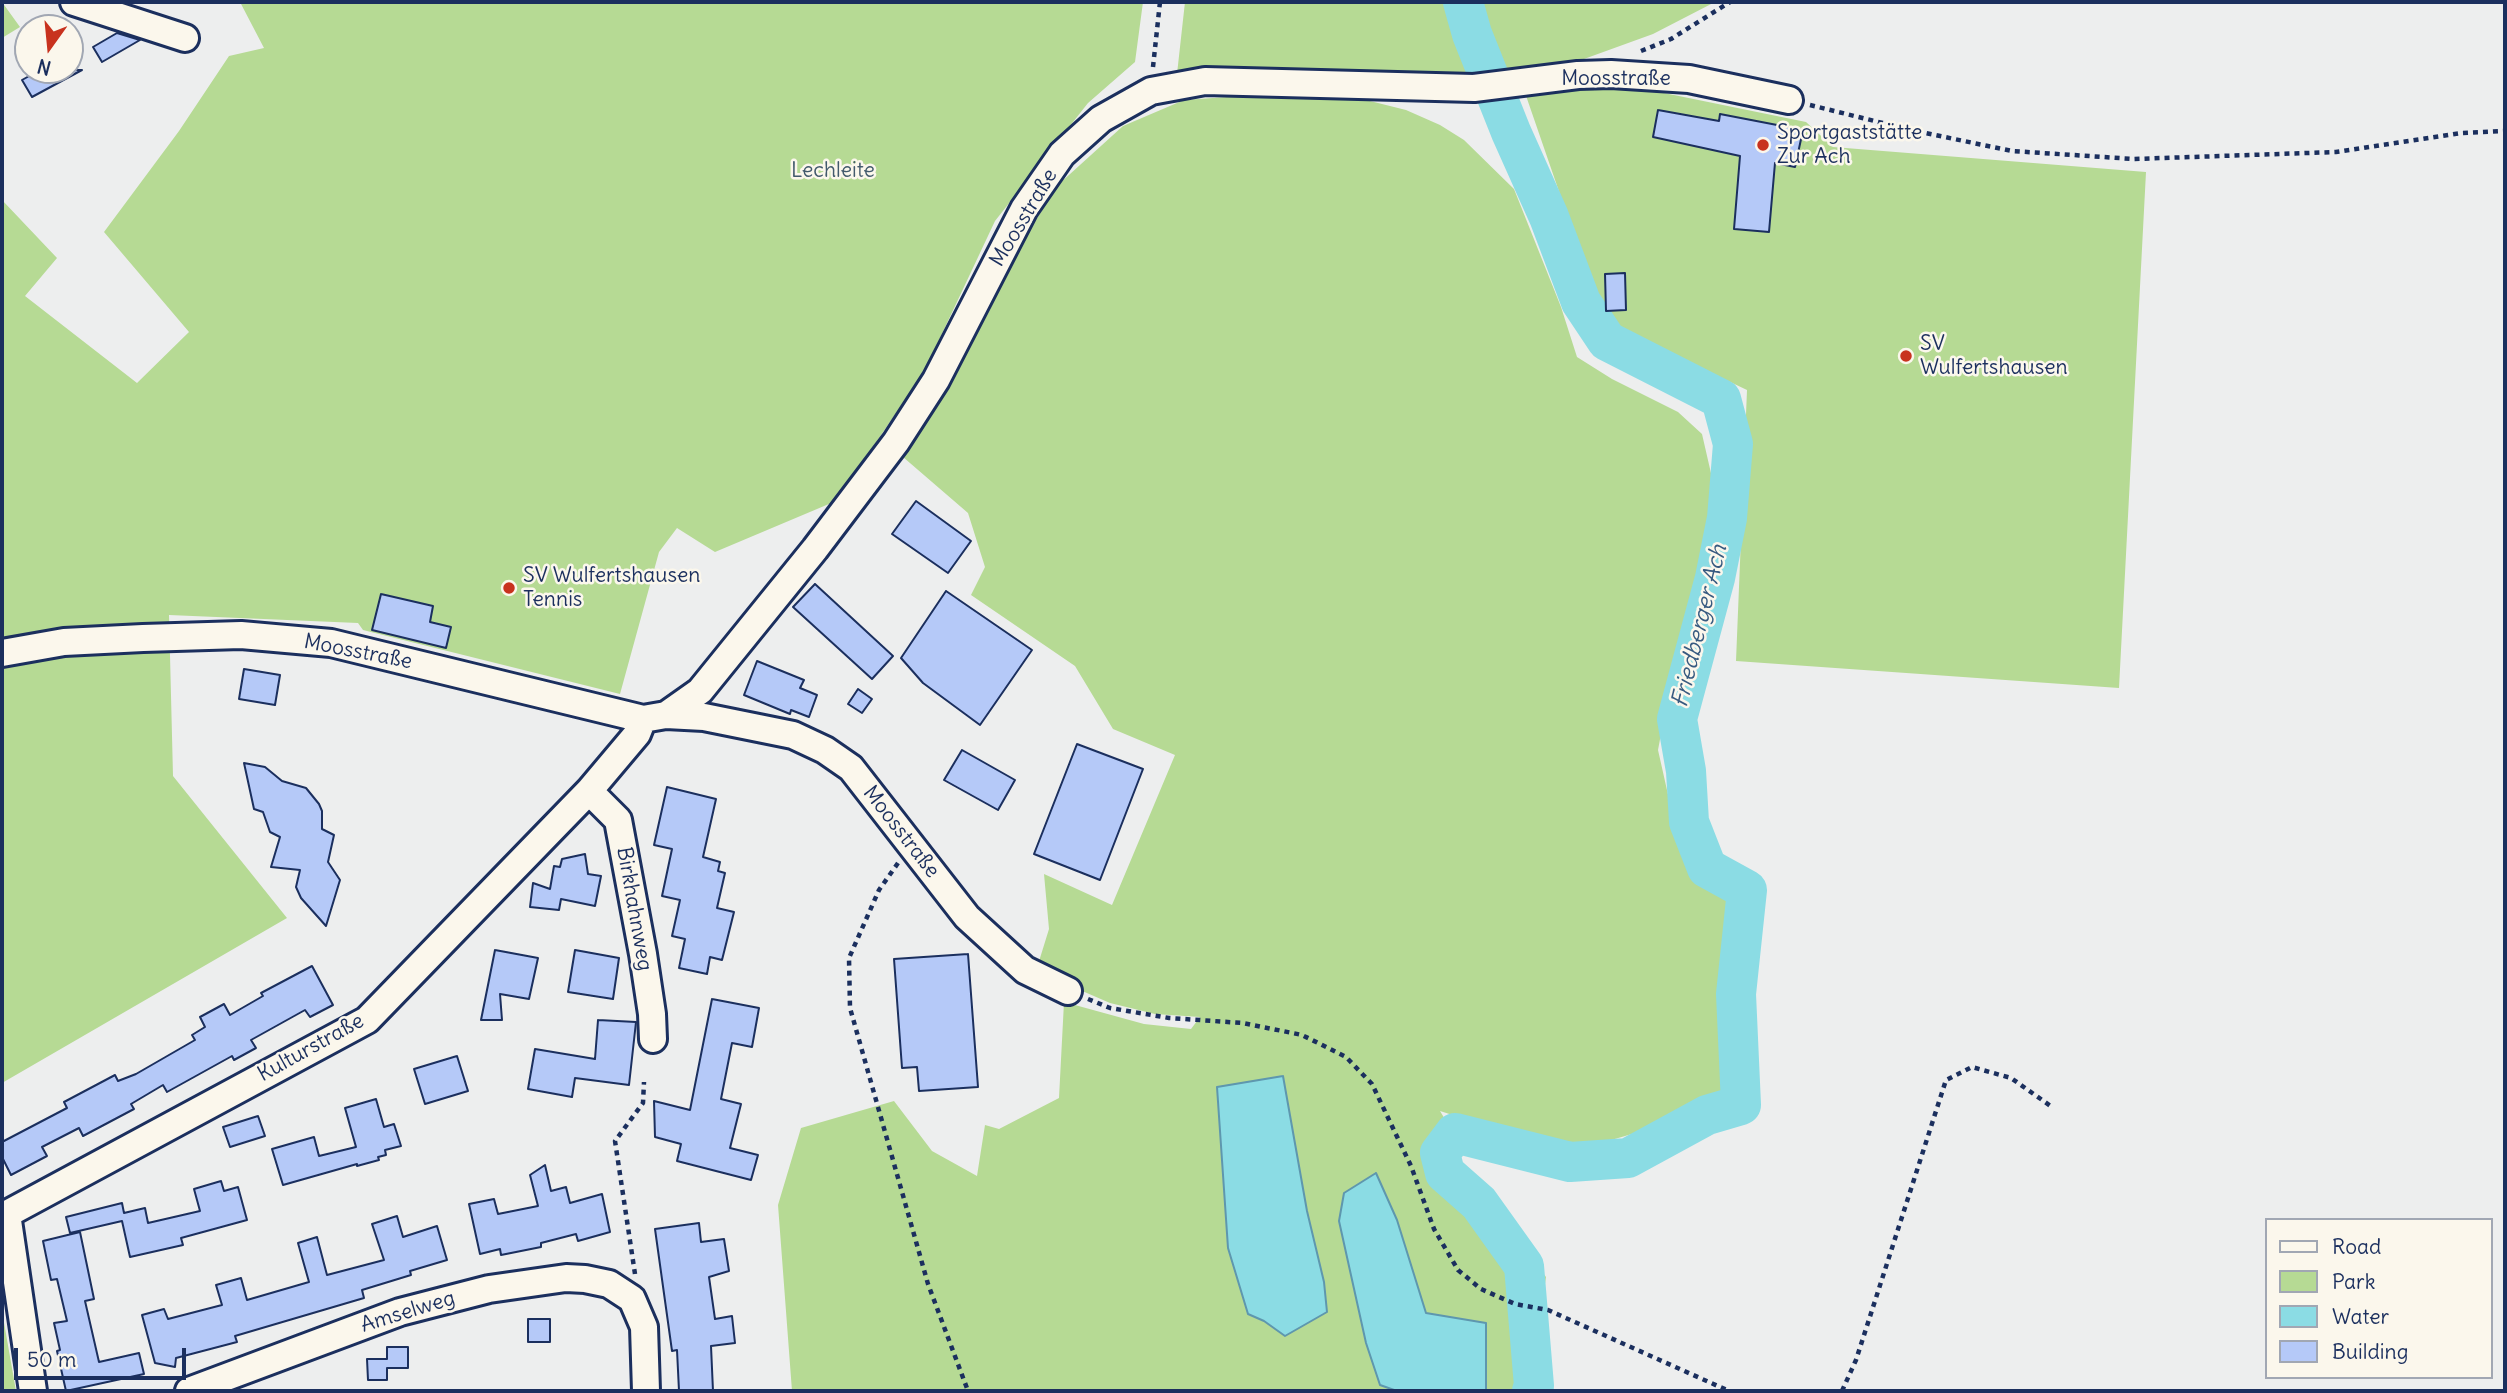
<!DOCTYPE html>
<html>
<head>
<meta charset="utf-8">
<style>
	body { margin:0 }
	#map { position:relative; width:2507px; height:1393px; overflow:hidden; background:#edeeee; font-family:Delius,sans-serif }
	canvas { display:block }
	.frame { position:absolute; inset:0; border:4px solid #1b2f5e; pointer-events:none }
	.legend { position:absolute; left:2265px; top:1218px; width:228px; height:161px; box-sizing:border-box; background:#fbf7ec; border:2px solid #a1a7b3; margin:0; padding:9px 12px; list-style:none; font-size:21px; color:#1b2f5e }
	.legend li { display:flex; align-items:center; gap:14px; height:35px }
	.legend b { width:35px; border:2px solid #a1a7b3 }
	.north { position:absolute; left:14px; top:14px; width:70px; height:70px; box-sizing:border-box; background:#fbf7ec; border:2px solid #a1a7b3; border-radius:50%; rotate:195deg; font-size:19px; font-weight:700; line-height:28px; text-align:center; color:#1b2f5e }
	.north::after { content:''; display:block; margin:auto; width:24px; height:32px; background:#c8321e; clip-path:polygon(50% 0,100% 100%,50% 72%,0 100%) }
	.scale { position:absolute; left:14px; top:1348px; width:172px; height:32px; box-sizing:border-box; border:4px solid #1b2f5e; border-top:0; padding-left:9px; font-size:21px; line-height:24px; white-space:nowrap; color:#1b2f5e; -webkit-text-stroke:5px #fbf7ec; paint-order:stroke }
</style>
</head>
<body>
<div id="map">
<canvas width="2507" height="1393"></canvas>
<div class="frame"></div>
<ul class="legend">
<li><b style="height:9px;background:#fbf7ec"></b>Road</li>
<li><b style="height:19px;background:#b6da94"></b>Park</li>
<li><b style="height:19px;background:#8bdce4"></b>Water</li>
<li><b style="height:19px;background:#b5c9f8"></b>Building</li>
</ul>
<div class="north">N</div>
<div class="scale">50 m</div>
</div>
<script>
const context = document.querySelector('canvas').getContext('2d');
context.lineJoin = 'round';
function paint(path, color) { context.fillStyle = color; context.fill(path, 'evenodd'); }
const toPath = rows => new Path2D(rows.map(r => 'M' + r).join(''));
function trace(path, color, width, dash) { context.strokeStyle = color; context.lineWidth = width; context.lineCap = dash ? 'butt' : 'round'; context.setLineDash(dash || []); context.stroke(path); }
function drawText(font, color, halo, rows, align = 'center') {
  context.font = font + ' Delius,sans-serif'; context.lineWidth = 5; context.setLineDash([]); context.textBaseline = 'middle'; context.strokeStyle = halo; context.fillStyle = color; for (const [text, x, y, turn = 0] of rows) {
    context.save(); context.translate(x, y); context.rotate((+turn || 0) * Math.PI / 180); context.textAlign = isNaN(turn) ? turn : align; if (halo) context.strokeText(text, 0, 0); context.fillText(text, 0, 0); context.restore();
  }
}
const green = toPath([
	[2,2,20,27,2,38],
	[240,2,1143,2,1135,62,1088,103,995,221,924,372,836,501,715,552,677,528,659,552,620,694,363,630,358,623,169,615,173,776,287,918,2,1083,2,200,57,258,25,296,137,383,189,332,104,232,179,131,229,56,264,48],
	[1185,2,1715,2,1653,34,1584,59,1447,79,1177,74],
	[1625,85,1806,122,1833,147,2146,172,2119,688,1736,661,1747,390,1604,322,1523,87],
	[1270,94,1366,100,1406,110,1440,125,1464,140,1514,189,1561,307,1577,357,1612,379,1678,412,1702,434,1713,482,1708,532,1670,686,1658,750,1680,848,1685,862,1729,902,1726,1002,1729,1091,1719,1103,1700,1114,1591,1146,1550,1146,1440,1111,1458,1141,1451,1163,1511,1230,1546,1277,1537,1338,1539,1391,1486,1391,1486,1323,1426,1313,1397,1220,1380,1385,1397,1391,792,1391,778,1205,801,1128,894,1101,932,1151,977,1176,985,1125,999,1129,1059,1098,1064,1002,1144,1024,1191,1029,1200,1017,1155,1014,1110,1003,1036,971,1049,929,1044,874,1112,905,1175,755,1113,729,1075,666,971,595,985,567,968,513,903,457,956,372,1017,249,1059,184,1123,126,1184,100],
	[1283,1076,1307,1211,1324,1282,1327,1312,1285,1335,1264,1321,1248,1314,1218,1087],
	[2,1311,16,1391,2,1391]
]);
const water = toPath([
	[1283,1076,1307,1211,1324,1282,1327,1312,1285,1336,1264,1321,1248,1314,1228,1248,1217,1087,1283,1076],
	[1376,1173,1397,1220,1426,1313,1486,1323,1486,1391,1397,1391,1380,1385,1366,1343,1339,1221,1344,1193,1376,1173]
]);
const river = toPath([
	[1463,2,1472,34,1511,132,1549,217,1581,302,1607,341,1721,399,1733,444,1727,518,1715,578,1677,719,1686,771,1689,822,1707,868,1747,890,1736,994,1741,1105,1707,1115,1628,1158,1570,1162,1455,1133,1440,1153,1445,1173,1479,1203,1524,1266,1534,1386,1532,1391]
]);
const building = toPath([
	[117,33,140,40,102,62,93,47,117,33],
	[40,70,82,70,32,97,22,80,40,70],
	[1658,110,1719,121,1720,114,1803,130,1795,167,1775,163,1769,232,1734,229,1740,156,1653,137,1658,110],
	[1625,273,1626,310,1606,311,1605,274,1625,273],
	[916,501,971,541,948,573,892,534,916,501],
	[815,584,893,656,872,679,793,607,815,584],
	[946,591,1032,650,980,725,923,683,901,658,946,591],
	[381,594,433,606,430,622,451,627,446,648,372,630,381,594],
	[757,661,804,680,800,688,817,695,809,717,791,710,790,714,744,695,757,661],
	[244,669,280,675,275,705,239,699,244,669],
	[858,689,872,699,862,713,848,704,858,689],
	[1077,744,1143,769,1100,880,1034,854,1077,744],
	[962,750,1015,780,998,810,944,780,962,750],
	[244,763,265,767,282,781,306,788,319,804,322,811,322,829,334,835,328,862,340,880,326,926,301,898,296,887,300,870,271,867,280,837,270,832,263,812,254,809,244,763],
	[667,787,716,799,703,857,720,862,718,871,725,873,717,908,734,912,722,960,710,957,707,974,679,968,685,939,672,936,680,900,662,896,672,849,654,845,667,787],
	[585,854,588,874,601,876,595,906,561,899,559,910,530,907,533,883,550,889,554,866,560,867,562,859,585,854],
	[495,950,538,958,529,999,500,994,502,1020,481,1020,495,950],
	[575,950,619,958,613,999,568,992,575,950],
	[968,954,978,1087,919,1091,917,1067,902,1068,894,959,968,954],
	[312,966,333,1005,310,1017,305,1010,251,1040,256,1048,234,1060,232,1056,167,1092,163,1085,131,1104,134,1109,83,1136,79,1128,42,1147,47,1156,11,1175,2,1157,2,1142,67,1108,64,1102,115,1075,118,1081,136,1074,195,1040,192,1035,205,1027,200,1017,224,1004,230,1015,263,996,261,993,312,966],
	[712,999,759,1008,752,1047,732,1043,721,1099,741,1104,730,1148,758,1155,751,1180,677,1161,681,1144,655,1137,654,1101,690,1110,712,999],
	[598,1020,636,1022,629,1085,575,1078,572,1097,528,1089,535,1049,595,1059,598,1020],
	[457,1056,468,1091,425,1104,414,1069,457,1056],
	[376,1099,384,1127,394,1124,401,1146,385,1150,386,1155,378,1157,379,1160,357,1166,357,1164,283,1185,272,1149,314,1137,319,1156,356,1147,345,1108,376,1099],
	[258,1116,265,1136,230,1147,223,1127,258,1116],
	[545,1165,551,1191,566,1187,570,1203,602,1194,610,1232,578,1241,576,1234,541,1243,541,1247,501,1255,500,1249,480,1254,469,1204,494,1199,498,1214,538,1206,530,1175,545,1165],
	[221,1181,224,1191,238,1187,247,1220,181,1238,183,1245,130,1257,122,1221,70,1233,66,1217,122,1203,124,1213,145,1208,148,1223,200,1211,194,1189,221,1181],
	[397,1216,403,1237,437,1226,447,1260,410,1271,411,1275,362,1290,364,1298,235,1336,237,1342,176,1358,175,1367,155,1363,142,1315,164,1309,168,1319,222,1305,216,1285,241,1278,247,1300,309,1282,298,1243,317,1237,327,1275,384,1260,372,1224,397,1216],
	[699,1223,701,1242,724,1239,729,1271,709,1277,715,1319,732,1316,735,1343,711,1346,713,1391,679,1391,677,1350,672,1351,655,1229,699,1223],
	[80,1232,94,1299,85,1301,99,1362,139,1353,144,1374,66,1391,57,1351,60,1350,54,1323,67,1321,57,1279,51,1280,43,1241,80,1232],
	[528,1319,550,1319,550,1342,528,1342,528,1319],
	[387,1347,408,1347,408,1368,387,1368,387,1380,368,1380,367,1359,387,1359,387,1347]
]);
const path = toPath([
	[1641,51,1671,39,1730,2],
	[1153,67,1160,2],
	[1810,105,1911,130,2012,151,2134,159,2336,152,2462,133,2505,131],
	[898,863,879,890,849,958,850,1008,928,1284,968,1391],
	[1088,999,1110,1008,1169,1018,1243,1023,1302,1035,1346,1057,1372,1084,1411,1166,1434,1229,1458,1270,1481,1289,1515,1304,1548,1310,1729,1391],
	[635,1274,615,1141,643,1103,644,1082],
	[1842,1391,1856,1360,1946,1080,1972,1067,2011,1078,2052,1107]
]);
const street = toPath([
	[74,2,185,38],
	[2,653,64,642,143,638,241,635,331,643,643,719,666,715,704,717,793,735,825,750,851,768,967,917,1025,970,1068,991],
	[666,715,700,691,815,549,896,442,936,380,1024,209,1062,154,1101,119,1151,91,1205,81,1474,88,1578,75,1611,74,1689,79,1789,100],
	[589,791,618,820,643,954,652,1014,653,1039],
	[33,1391,7,1214,367,1020,589,791,637,734,643,719],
	[189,1391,400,1312,489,1289,566,1278,585,1279,609,1284,632,1299,644,1327,646,1391]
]);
const markers = [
	[1763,145,7,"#c8321e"],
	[1906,356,7,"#c8321e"],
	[509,588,7,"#c8321e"]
];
const streetNames = [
	["Moosstraße",1616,79],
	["Moosstraße",1024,218,-59],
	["Moosstraße",358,652,11],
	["Moosstraße",901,832,52],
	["Birkhahnweg",634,909,80],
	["Kulturstraße",311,1048,-29],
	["Amselweg",408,1312,-17]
];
const poiNames = [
	["Sportgaststätte",1777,133],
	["Zur Ach",1777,157],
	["SV",1920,344],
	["Wulfertshausen",1920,368],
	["SV Wulfertshausen",523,576],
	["Tennis",523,600]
];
const parkNames = [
	["Lechleite",833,171]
];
const waterNames = [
	["Friedberger Ach",1700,626,-76]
];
paint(green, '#b6da94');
paint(water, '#8bdce4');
trace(water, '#5e97ae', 2);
trace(river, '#8bdce4', 40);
paint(building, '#b5c9f8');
trace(building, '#1b2f5e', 2);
trace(street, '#1b2f5e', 32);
trace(path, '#1b2f5e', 4.5, [5, 5]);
trace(street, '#fbf7ec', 26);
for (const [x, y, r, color] of markers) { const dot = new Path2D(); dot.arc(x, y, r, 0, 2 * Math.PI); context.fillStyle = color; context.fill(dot); trace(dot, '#fbf7ec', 2.5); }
drawText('21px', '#1b2f5e', '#fbf7ec', streetNames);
drawText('21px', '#1b2f5e', '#fbf7ec', poiNames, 'left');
drawText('21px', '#425a6c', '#fbf7ec', parkNames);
drawText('italic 23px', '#375a80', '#fbf7ec', waterNames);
</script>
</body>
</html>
